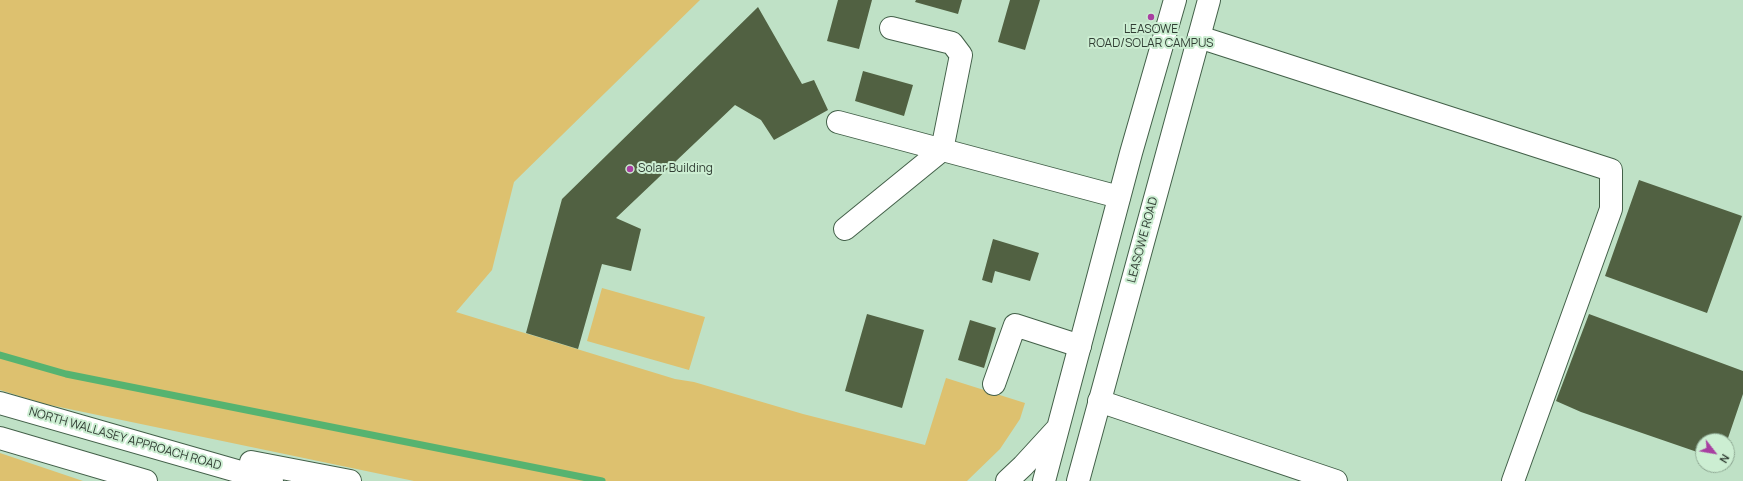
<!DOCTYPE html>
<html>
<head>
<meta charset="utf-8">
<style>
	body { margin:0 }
	#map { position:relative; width:1743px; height:481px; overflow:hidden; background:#bfe1c6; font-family:Manrope,sans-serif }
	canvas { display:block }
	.north { position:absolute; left:1695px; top:433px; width:40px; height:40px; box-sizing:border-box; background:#cceed2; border:1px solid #8ea893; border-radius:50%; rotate:121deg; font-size:11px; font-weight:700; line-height:16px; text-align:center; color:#313e34 }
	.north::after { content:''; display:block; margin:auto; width:14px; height:18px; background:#a83fa1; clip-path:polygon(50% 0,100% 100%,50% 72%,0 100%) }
</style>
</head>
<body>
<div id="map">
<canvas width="1743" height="481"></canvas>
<div class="north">N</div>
</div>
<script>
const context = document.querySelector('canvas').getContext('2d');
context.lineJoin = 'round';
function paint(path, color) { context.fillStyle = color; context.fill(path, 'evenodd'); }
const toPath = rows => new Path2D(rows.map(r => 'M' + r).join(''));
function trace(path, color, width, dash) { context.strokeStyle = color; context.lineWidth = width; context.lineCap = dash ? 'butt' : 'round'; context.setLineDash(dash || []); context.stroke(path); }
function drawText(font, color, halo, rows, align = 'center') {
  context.font = font + ' Manrope,sans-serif'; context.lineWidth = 4; context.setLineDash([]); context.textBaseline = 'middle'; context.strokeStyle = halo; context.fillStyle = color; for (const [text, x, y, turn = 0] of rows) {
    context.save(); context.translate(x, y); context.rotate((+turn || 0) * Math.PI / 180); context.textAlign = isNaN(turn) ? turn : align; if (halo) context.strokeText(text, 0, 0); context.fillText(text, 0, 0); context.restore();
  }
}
const green = toPath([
	[0,0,700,0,514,182,492,270,456,312,675,379,694,382,803,414,925,445,946,378,1025,403,1020,419,1000,449,967,481,414,481,45,404,0,390],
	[602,288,705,317,689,370,587,341],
	[0,453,83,481,0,481]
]);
const stream = toPath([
	[0,355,66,374,602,481]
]);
const building = toPath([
	[838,0,872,0,859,49,827,41],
	[916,0,962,0,958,14,915,2],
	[1010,0,1040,0,1025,50,998,42],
	[758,7,802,84,814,80,828,110,774,140,761,120,735,105,616,218,641,229,631,271,602,264,578,349,526,333,562,199],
	[863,71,913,85,904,116,855,101],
	[1639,180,1742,216,1707,313,1605,276],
	[993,239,1039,253,1030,281,995,271,992,283,982,280],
	[867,314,924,330,902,408,845,391],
	[1589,314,1743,371,1743,394,1727,441,1703,441,1703,454,1581,412,1556,401],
	[970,320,996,328,984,368,958,360]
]);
const minor = toPath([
	[1199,37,1611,170,1611,209,1513,481],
	[838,122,1119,197],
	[845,229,942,150,961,55,952,43,891,28],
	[994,384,1015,325,1080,346],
	[1099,401,1336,481]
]);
const major = toPath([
	[0,403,272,481],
	[0,438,146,481],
	[251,462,350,481],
	[1007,481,1023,466,1056,430],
	[1044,481,1131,153,1175,0],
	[1078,481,1209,0]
]);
const markers = [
	[1151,17,4,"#a83fa1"],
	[630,169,4,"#a83fa1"]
];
const poiNames = [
	["LEASOWE",1151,30],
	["ROAD/SOLAR CAMPUS",1151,44],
	["Solar Building",638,169,"left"]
];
const streetNames = [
	["LEASOWE ROAD",1143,240,-75],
	["NORTH WALLASEY APPROACH ROAD",125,439,16]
];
paint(green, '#ddc16f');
trace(stream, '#56b370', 7);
paint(building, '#516142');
trace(minor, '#436049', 24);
trace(major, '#436049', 24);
trace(minor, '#fff', 22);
trace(major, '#fff', 22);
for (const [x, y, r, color] of markers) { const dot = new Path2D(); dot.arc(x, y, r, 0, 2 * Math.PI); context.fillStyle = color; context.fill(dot); trace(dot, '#cceed2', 1.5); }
drawText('12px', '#313e34', '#cceed2', poiNames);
drawText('12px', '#313e34', '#cceed2', streetNames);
</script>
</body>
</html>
